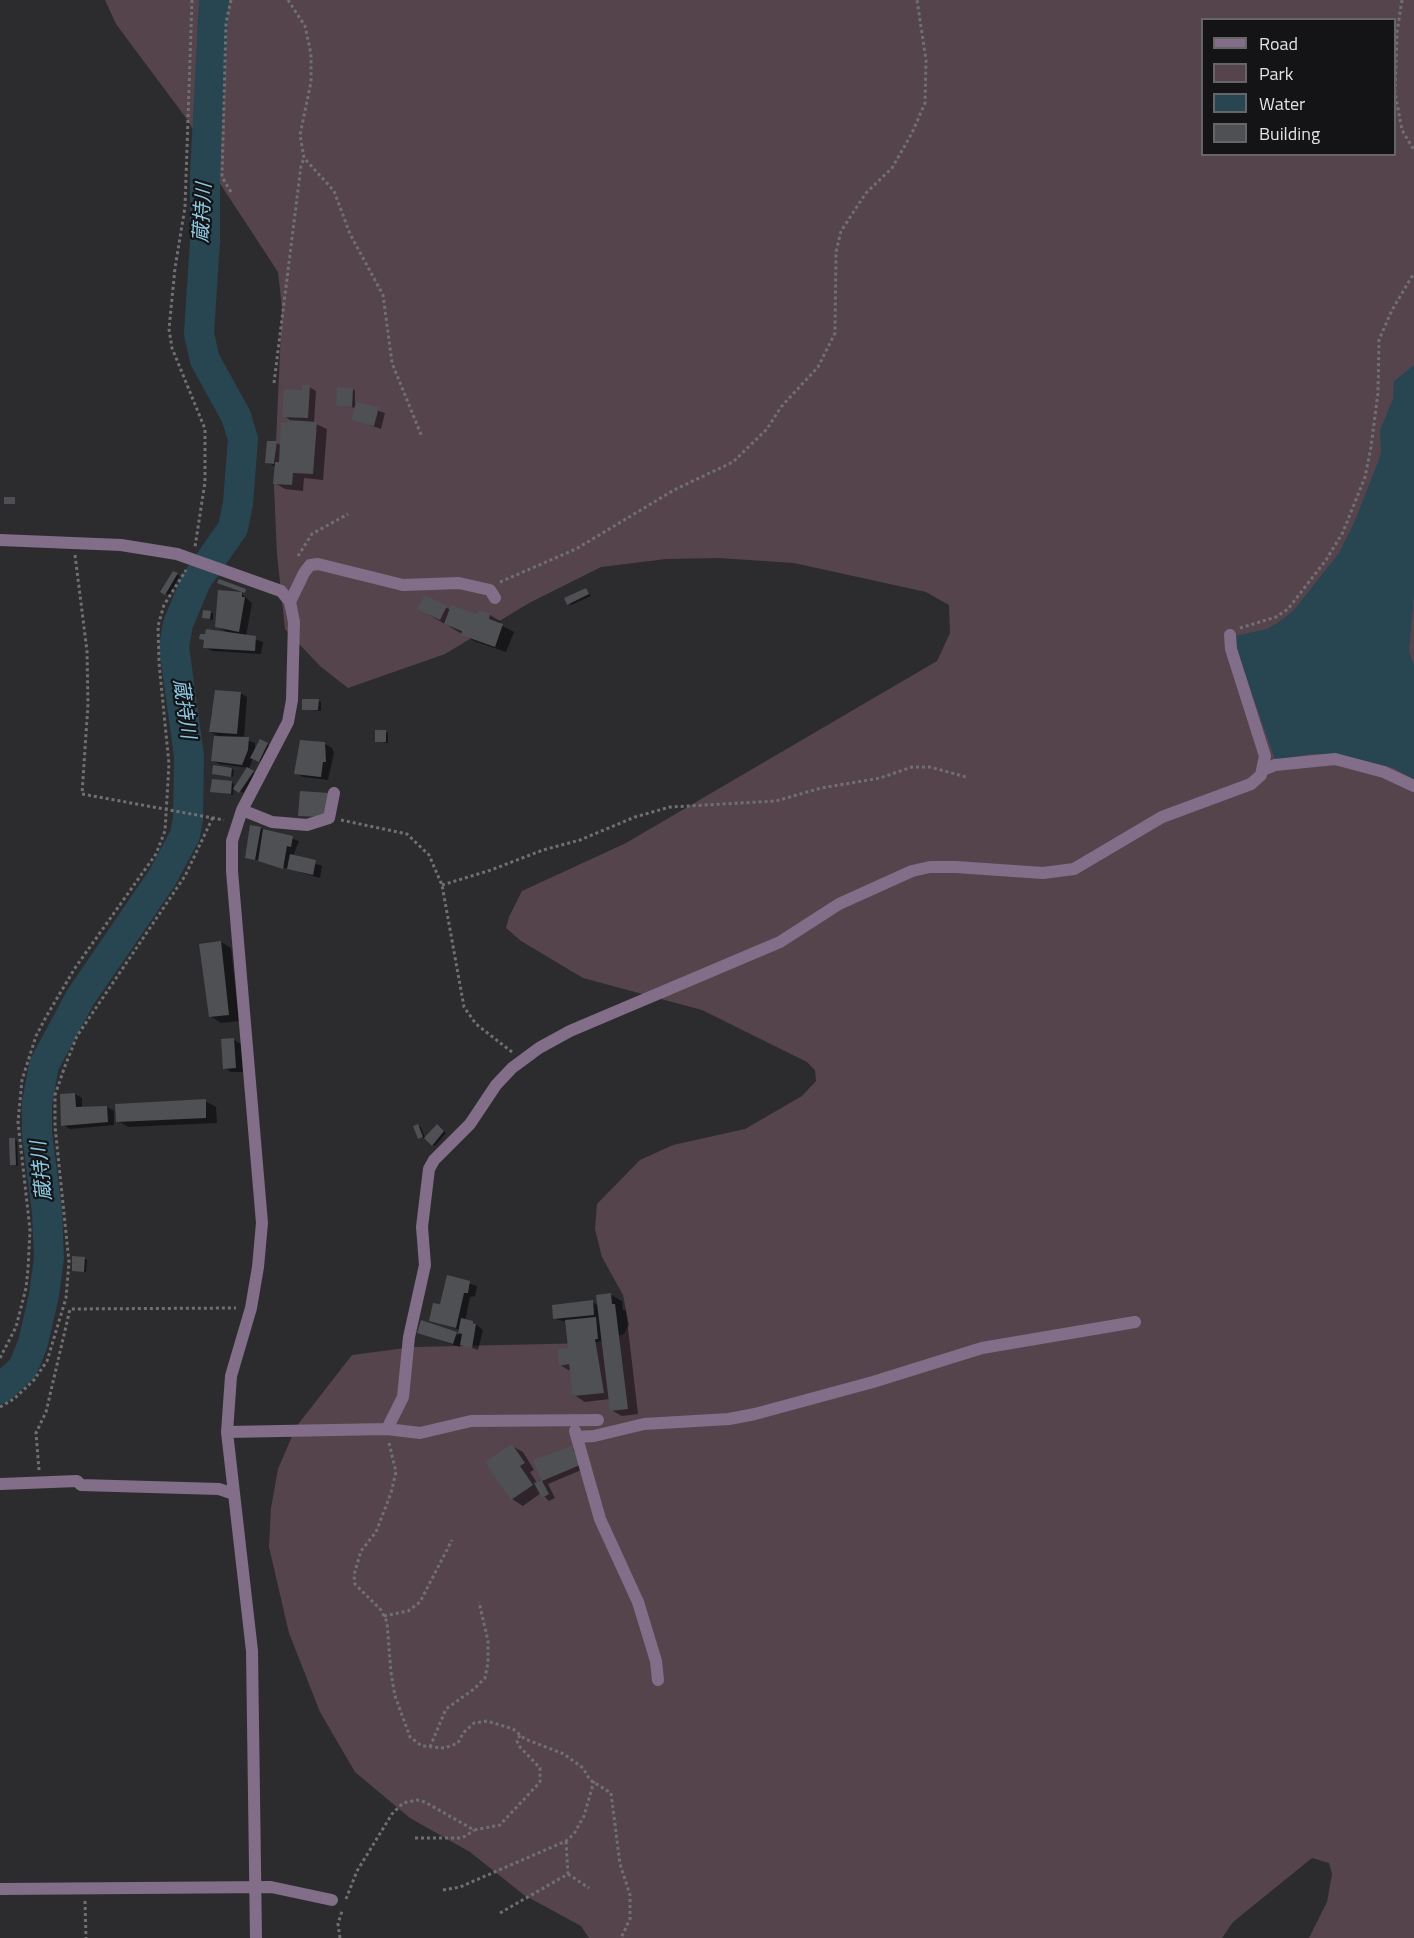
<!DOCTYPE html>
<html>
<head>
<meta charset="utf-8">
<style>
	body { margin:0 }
	#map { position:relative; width:1414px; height:1938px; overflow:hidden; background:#2c2c2f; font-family:"Titillium Web",sans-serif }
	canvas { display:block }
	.legend { position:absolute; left:1201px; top:18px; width:195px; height:138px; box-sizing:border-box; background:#141416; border:2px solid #666668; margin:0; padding:8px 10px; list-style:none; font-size:18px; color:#e2e2e4 }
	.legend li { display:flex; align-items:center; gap:12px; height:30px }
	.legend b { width:30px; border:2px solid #666668 }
</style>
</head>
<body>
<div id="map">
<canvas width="1414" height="1938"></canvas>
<ul class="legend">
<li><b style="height:8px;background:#826e88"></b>Road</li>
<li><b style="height:16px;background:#56444d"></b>Park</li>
<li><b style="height:16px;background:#284552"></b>Water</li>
<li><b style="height:16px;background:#4e5053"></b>Building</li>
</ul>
</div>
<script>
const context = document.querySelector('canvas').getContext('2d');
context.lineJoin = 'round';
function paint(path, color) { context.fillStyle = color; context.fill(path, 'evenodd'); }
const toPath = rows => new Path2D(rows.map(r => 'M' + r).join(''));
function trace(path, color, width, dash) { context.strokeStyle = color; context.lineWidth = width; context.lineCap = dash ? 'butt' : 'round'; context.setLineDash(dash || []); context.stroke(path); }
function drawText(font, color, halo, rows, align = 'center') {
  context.font = font + ' "Titillium Web","Noto Sans JP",sans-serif'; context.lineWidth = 4.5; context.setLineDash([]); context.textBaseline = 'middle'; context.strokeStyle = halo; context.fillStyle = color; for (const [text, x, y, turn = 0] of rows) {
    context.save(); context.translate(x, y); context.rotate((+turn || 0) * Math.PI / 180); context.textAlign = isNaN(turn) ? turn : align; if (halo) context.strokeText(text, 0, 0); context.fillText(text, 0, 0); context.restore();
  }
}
const green = toPath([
	[105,0,1414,0,1414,1938,1309,1938,1327,1902,1332,1874,1329,1863,1312,1858,1233,1922,1222,1938,589,1938,581,1926,524,1895,470,1852,410,1818,355,1772,320,1712,289,1633,269,1547,271,1508,278,1469,296,1427,352,1355,413,1347,594,1343,624,1334,629,1325,623,1295,602,1257,595,1229,597,1204,640,1160,673,1145,745,1129,802,1096,816,1081,815,1070,807,1062,702,1010,583,978,521,941,506,928,509,917,522,891,626,843,937,661,950,633,949,605,926,592,794,563,719,558,666,559,601,567,529,603,445,654,348,688,320,666,285,629,277,554,274,487,282,308,278,272,219,182,189,122,116,24],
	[1202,20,1394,20,1394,154,1202,154]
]);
const water = toPath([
	[1414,365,1414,596,1409,651,1414,665,1414,779,1393,768,1337,754,1310,754,1275,760,1235,645,1235,636,1267,629,1279,622,1294,610,1339,553,1354,523,1378,462,1381,452,1380,430,1393,399,1394,381]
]);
const shadow = toPath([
	[309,387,316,391,314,423,327,429,323,480,304,478,303,491,285,489,275,483,276,467,267,462,276,443,281,445,289,424,289,419,284,416],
	[353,389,355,391,355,403,385,413,381,429,353,419,356,408,337,405],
	[174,573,180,576,169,595,162,592],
	[586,590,591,596,571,605,568,604],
	[242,594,252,603,246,636,263,642,261,654,212,651,205,647,206,641,201,638,230,634,217,626],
	[425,597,451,610,478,616,490,615,500,621,499,624,514,632,506,652,474,641,426,613],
	[211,612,213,614,213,620,203,618],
	[240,693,247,697,244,739,255,743,255,752,261,741,270,746,262,762,253,758,249,769,256,774,243,793,235,788,249,768,219,764,212,760,220,737,210,732,211,712],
	[318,701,321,702,321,711,304,709],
	[385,732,388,733,388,743,376,741],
	[325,744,332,748,334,753,328,780,303,777,296,773],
	[232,769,234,771,233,777,214,774],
	[232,783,234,784,233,795,212,791],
	[260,828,299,841,293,856,322,866,320,878,247,857],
	[221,942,231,948,239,1021,221,1023,210,1016],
	[234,1040,241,1044,243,1072,231,1072,225,1068],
	[75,1094,82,1098,82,1109,107,1107,114,1111,114,1125,70,1129,63,1125],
	[205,1101,216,1107,217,1123,128,1127,118,1121],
	[418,1126,421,1127,425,1138,419,1138],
	[440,1127,446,1133,435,1146,432,1145],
	[14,1140,17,1141,18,1166,11,1164],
	[84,1258,87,1260,86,1272,73,1270],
	[448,1277,477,1286,475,1296,470,1297,465,1321,473,1322,483,1330,478,1350,461,1344,460,1347,419,1333,459,1335,460,1330,431,1320,441,1306],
	[611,1295,622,1301,623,1310,626,1311,638,1414,622,1416,611,1410,610,1399,585,1402,574,1395,572,1372,560,1365,569,1349,567,1322,555,1319,592,1302,599,1306],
	[512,1446,523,1452,534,1470,530,1472,537,1483,572,1448,579,1452,586,1468,548,1484,555,1498,549,1501,541,1493,523,1506,512,1499,487,1462]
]);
const river = toPath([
	[0,1389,23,1368,33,1343,44,1295,49,1258,47,1211,37,1134,37,1103,44,1065,80,998,162,878,185,835,188,819,189,756,174,647,178,624,196,581,233,528,238,503,243,439,236,416,205,360,199,334,205,241,205,175,214,0]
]);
const building = toPath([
	[302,385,310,385,308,418,282,417,284,389,302,390],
	[337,387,353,388,352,407,336,406],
	[356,402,379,407,374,426,351,420],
	[288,420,317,422,313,474,293,473,292,485,273,484,275,462,279,462,281,422,288,423],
	[267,441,277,441,274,464,265,463],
	[4,497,15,497,15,504,4,504],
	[173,571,178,573,165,595,160,592],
	[219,579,246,589,245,593,217,583],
	[586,588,589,594,567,605,564,598],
	[218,590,242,592,242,597,245,597,239,632,215,627],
	[425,595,447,606,440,620,417,609],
	[451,605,477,614,479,610,490,614,489,619,503,624,495,647,461,635,462,631,444,624],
	[203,610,211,611,210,619,202,618],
	[206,629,256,636,255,651,203,648,204,640,199,639,200,634,205,634],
	[215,690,241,692,237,734,209,732],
	[302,699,319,699,318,710,302,710],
	[375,730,386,730,386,742,375,742],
	[214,736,249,737,248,750,242,765,211,761],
	[260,739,268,743,259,762,250,758],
	[300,740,325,742,326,762,323,762,321,777,294,774],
	[213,765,232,768,231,777,212,774],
	[247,767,254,771,239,793,233,789],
	[212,779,232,781,231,794,210,792],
	[300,791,329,793,323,817,298,816],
	[250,825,261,827,255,860,245,858],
	[263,829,293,836,291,847,287,846,283,869,258,861],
	[290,854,316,860,313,875,287,869],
	[221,941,229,1015,209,1017,199,944],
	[234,1038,236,1068,223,1069,221,1039],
	[75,1093,76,1107,107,1106,108,1122,61,1126,60,1094],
	[206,1099,206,1118,116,1122,115,1104],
	[418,1124,423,1137,418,1139,413,1126],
	[437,1124,444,1131,432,1146,424,1138],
	[9,1138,15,1138,16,1165,10,1165],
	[72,1256,85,1257,84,1272,72,1271],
	[447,1275,470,1281,468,1293,464,1293,456,1328,429,1321,433,1303,440,1304],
	[611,1293,612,1304,615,1304,628,1409,610,1411,596,1295],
	[593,1300,594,1315,553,1319,552,1305],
	[596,1317,598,1339,595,1339,604,1393,573,1396,569,1364,559,1366,557,1349,568,1348,565,1320],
	[461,1318,473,1321,473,1323,476,1324,472,1348,460,1345,462,1334,458,1333],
	[421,1320,457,1332,453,1344,417,1333],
	[512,1444,525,1463,520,1466,533,1485,511,1500,485,1462],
	[572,1446,580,1465,542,1481,549,1494,542,1498,534,1483,541,1480,533,1460]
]);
const path = toPath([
	[192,0,185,207,175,268,169,329,172,348,205,429,205,482,195,547],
	[231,0,226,23,222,177,231,192],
	[288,0,305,26,311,54,311,82,300,135,304,158,334,191,350,234,383,295,392,363,422,437],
	[1402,0,1397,32,1395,93,1402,130,1414,150],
	[274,383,301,166,304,158],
	[75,555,87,651,88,704,82,794,224,820],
	[298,556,312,534,348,514],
	[500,582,576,549,674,490,733,462,767,429,781,407,818,367,835,333,836,252,841,231,866,193,892,168,912,133,925,103,926,60,917,0],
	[1240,628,1276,617,1288,609,1326,560,1343,532,1365,477,1371,447,1378,393,1379,340,1392,310,1414,273],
	[341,820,407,834,429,855,442,885,464,1007,476,1024,512,1052],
	[442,885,491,870,543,850,580,840,635,817,670,807,776,801,821,788,880,778,912,767,930,767,966,777],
	[0,1358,16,1327,26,1288,28,1269,30,1230,18,1122,22,1080,36,1036,46,1017,75,968,156,854,165,831,169,764,159,663,158,626,164,605,186,570],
	[0,1407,14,1399,34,1380,47,1361,66,1298,69,1262,55,1126,55,1095,65,1066,77,1036,185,876,213,817],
	[389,1443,396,1472,391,1493,376,1532,361,1551,354,1575,355,1584,381,1610,387,1622,391,1673,395,1696,410,1737,422,1746,445,1748,458,1743,463,1733,474,1723,487,1721,513,1729,525,1739,564,1754,583,1768,590,1780,611,1793,620,1864,630,1895,630,1919,621,1938],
	[39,1470,36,1433,46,1412,70,1309,236,1308],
	[384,1616,408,1611,420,1602,452,1540],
	[430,1747,446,1709,474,1689,485,1678,488,1662,488,1641,479,1602],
	[415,1838,459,1838,466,1836,474,1830],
	[568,1874,589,1888],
	[443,1890,460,1887,566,1841,574,1834,584,1816,594,1781],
	[346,1899,357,1871,392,1814,403,1803,417,1800,425,1802,474,1830,500,1825,540,1782,540,1768,519,1746,517,1741,520,1735],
	[85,1901,86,1938],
	[500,1913,568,1874,566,1841],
	[340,1938,338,1924,342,1911]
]);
const street = toPath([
	[0,540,121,545,177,554,281,591,290,602,294,622,292,700,288,722,242,810,232,841,232,871,262,1223,258,1267,251,1308,231,1376,227,1432,252,1651,256,1938],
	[290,602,304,573,310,565,318,564,403,585,459,583,490,590,495,598],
	[1263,770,1275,765,1335,759,1384,772,1414,786],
	[242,810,272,822,307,825,329,818,334,793],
	[387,1429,403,1397,409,1337,425,1265,422,1227,429,1169,434,1160,470,1124,496,1085,512,1068,539,1048,570,1031,780,942,839,904,912,871,930,867,956,867,1043,873,1074,869,1162,817,1251,784,1261,775,1265,756,1231,649,1230,635],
	[575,1431,600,1519,638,1602,656,1661,658,1680],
	[227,1432,387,1429,420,1433,471,1421,598,1420],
	[577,1437,594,1436,644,1424,729,1419,755,1414,873,1382,982,1348,1135,1322],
	[0,1484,77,1481,81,1485,219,1489,234,1494],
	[0,1889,271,1887,332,1900]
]);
const waterNames = [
	["蔵持川",204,213,-87],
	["蔵持川",183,709,82],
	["蔵持川",43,1171,-96]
];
paint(green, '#56444d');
paint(water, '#284552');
paint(shadow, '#0007');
trace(river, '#284552', 30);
paint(building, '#4e5053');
trace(path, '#707073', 3, [3, 3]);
trace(street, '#826e88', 12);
drawText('italic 20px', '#8dc8e3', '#141416', waterNames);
</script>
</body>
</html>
